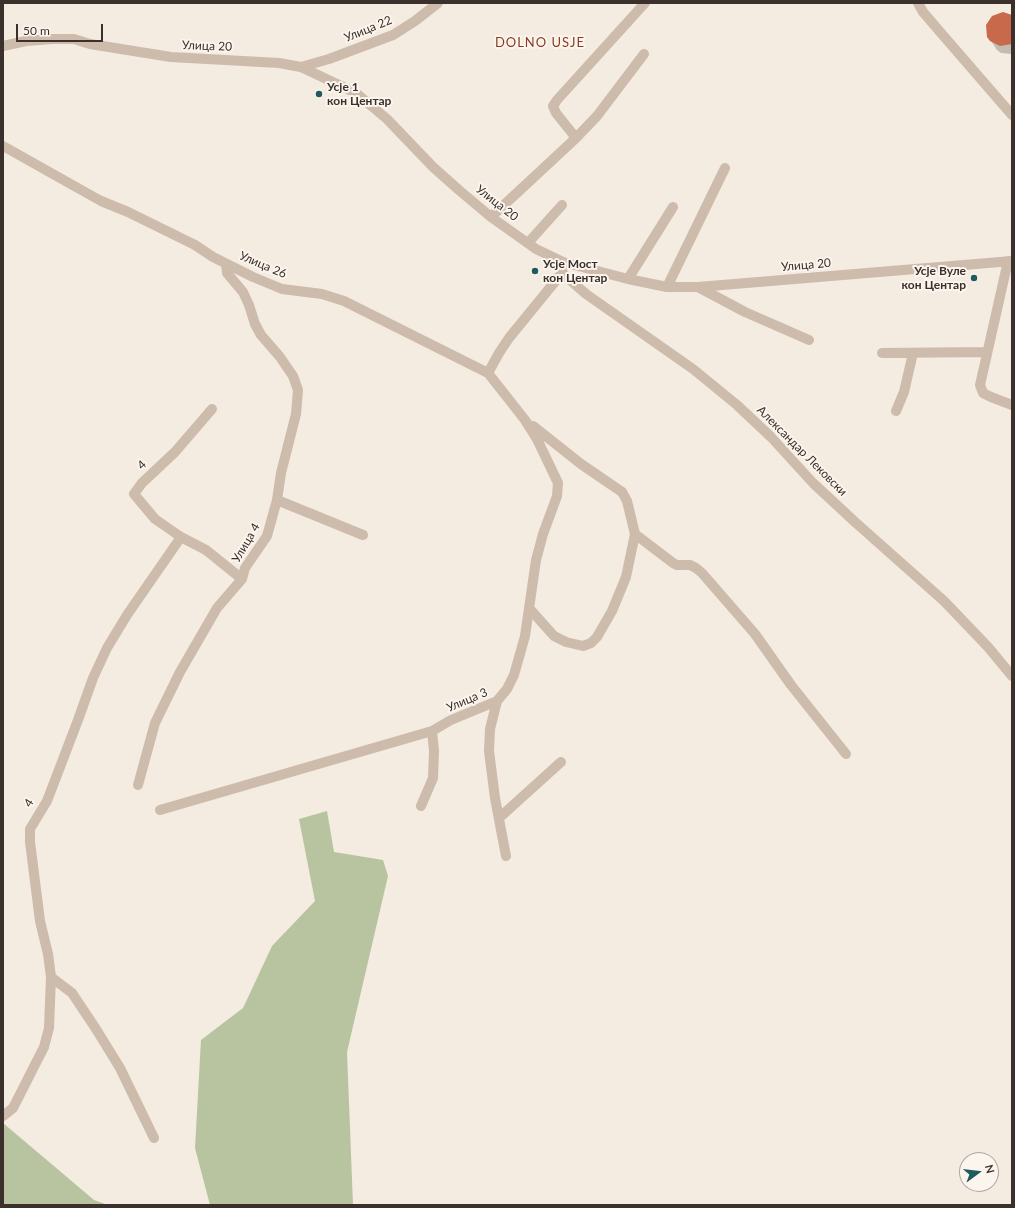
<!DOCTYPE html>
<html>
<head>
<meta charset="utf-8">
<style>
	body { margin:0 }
	#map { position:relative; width:1015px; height:1208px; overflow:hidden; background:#f4ebe1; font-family:Lato,sans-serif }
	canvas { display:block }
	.frame { position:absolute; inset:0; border:4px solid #3b302b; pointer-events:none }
	.north { position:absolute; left:959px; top:1152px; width:40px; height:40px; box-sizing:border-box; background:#fbf5ee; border:1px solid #aea6a0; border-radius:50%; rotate:75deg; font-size:11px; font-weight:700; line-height:16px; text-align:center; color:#3b302b }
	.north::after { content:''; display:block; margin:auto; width:14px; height:18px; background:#1f5a5e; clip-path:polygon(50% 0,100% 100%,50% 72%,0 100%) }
	.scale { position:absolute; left:16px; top:24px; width:87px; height:18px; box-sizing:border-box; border:2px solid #3b302b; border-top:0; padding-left:5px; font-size:12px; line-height:14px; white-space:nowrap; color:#3b302b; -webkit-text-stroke:3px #fbf5ee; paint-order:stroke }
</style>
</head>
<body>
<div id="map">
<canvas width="1015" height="1208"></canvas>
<div class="frame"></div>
<div class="north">N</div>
<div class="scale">50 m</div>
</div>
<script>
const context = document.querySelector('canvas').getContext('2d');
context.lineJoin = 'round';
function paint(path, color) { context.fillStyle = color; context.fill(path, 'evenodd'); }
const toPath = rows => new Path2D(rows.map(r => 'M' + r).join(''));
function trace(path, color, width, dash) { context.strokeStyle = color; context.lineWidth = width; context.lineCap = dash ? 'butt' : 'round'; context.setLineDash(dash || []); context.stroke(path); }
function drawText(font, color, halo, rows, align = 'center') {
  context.font = font + ' Lato,sans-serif'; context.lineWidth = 4; context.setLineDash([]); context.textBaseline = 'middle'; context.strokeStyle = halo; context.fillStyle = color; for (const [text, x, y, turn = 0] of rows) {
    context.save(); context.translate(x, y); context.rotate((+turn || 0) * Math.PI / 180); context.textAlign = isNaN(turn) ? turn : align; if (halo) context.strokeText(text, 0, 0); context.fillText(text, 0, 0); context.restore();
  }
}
const green = toPath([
	[327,811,334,852,383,860,388,876,347,1052,353,1205,210,1205,195,1148,201,1040,243,1008,272,946,315,901,299,819],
	[3,1123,94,1200,108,1205,3,1205]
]);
const shadow = toPath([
	[1012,16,1012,54,1001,53,997,50,991,41]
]);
const building = toPath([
	[1003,12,1012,15,1012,44,1000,46,990,41,987,37,986,25,992,16]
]);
const minor = toPath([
	[918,3,923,12,941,33,1012,115],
	[3,46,26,41,53,39,74,39,90,44,171,57,279,63,301,67,356,93,387,119,433,167,460,191,491,217,536,249,563,262,628,279,667,287,698,287,1012,261],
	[301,67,329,59,393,35,415,21,438,3],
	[576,138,556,113,553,106,557,100,645,3],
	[3,146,101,201,128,212,195,245,213,257,253,277,282,289,322,294,344,301,488,373,525,420,537,439,558,483,557,496,543,534,536,560,525,636,514,675,507,689,497,701,451,720,432,731,160,810],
	[491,217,576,138,597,116,644,54],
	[528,243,562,205],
	[1008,261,980,385,983,393,991,397,1012,405],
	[563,262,562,273,586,294,693,369,737,405,771,437,813,483,855,522,944,601,988,647,1012,676],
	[628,279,673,207],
	[667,287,725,168],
	[698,287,745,312,809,340],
	[882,353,987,352],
	[488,373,499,353,509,338,562,273],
	[212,409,175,452,142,483,134,494,155,519,181,537,206,550,242,579],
	[896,411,904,392,913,353],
	[277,500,363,535],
	[635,534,673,563,677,565,690,565,696,568,702,573,755,634,791,685,846,754],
	[529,608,554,636,566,642,583,646,591,643,597,637,612,611,626,577,635,534,627,501,622,492,581,464,533,426],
	[497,701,490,729,489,751,495,798,506,856],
	[138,785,155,723,180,672,217,608,242,579,245,568,267,536,277,500,281,473,296,414,298,390,293,376,280,357,261,335,255,324,249,305,243,292,227,273,226,264],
	[421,806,433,778,434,751,432,731],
	[499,818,561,762],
	[51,977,72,993,96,1029,120,1068,154,1138],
	[3,1116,13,1108,44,1047,49,1028,51,977,48,954,40,921,30,842,30,829,47,801,78,720,93,678,107,648,127,615,181,537]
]);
const markers = [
	[319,94,4,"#1f5a5e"],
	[535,271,4,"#1f5a5e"],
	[974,278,4,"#1f5a5e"]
];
const streetNames = [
	["Улица 22",368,29,-22],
	["Улица 20",207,46,2],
	["Улица 20",497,203,38],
	["Улица 26",263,265,23],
	["Улица 20",806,265,-5],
	["Александар Лековски",802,451,45],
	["4",142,465,-43],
	["Улица 4",246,543,-60],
	["Улица 3",467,700,-23],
	["4",29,803,-57]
];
const poiNames = [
	["Усје 1",327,87],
	["кон Центар",327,101],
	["Усје Мост",543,264],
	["кон Центар",543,278],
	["Усје Вуле",966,271,"right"],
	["кон Центар",966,285,"right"]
];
const neighbourhoodNames = [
	["DOLNO USJE",540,43]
];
paint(green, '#b8c4a0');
paint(shadow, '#0003');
paint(building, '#c8694b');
trace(minor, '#cdbbac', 10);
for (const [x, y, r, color] of markers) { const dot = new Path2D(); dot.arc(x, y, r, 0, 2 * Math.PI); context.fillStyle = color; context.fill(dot); trace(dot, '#fbf5ee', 1.5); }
drawText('12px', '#3b302b', '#fbf5ee', streetNames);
drawText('bold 12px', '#3b302b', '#fbf5ee', poiNames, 'left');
context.letterSpacing = '1px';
drawText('13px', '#8c3b22', '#fbf5ee', neighbourhoodNames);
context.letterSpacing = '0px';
</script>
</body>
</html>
